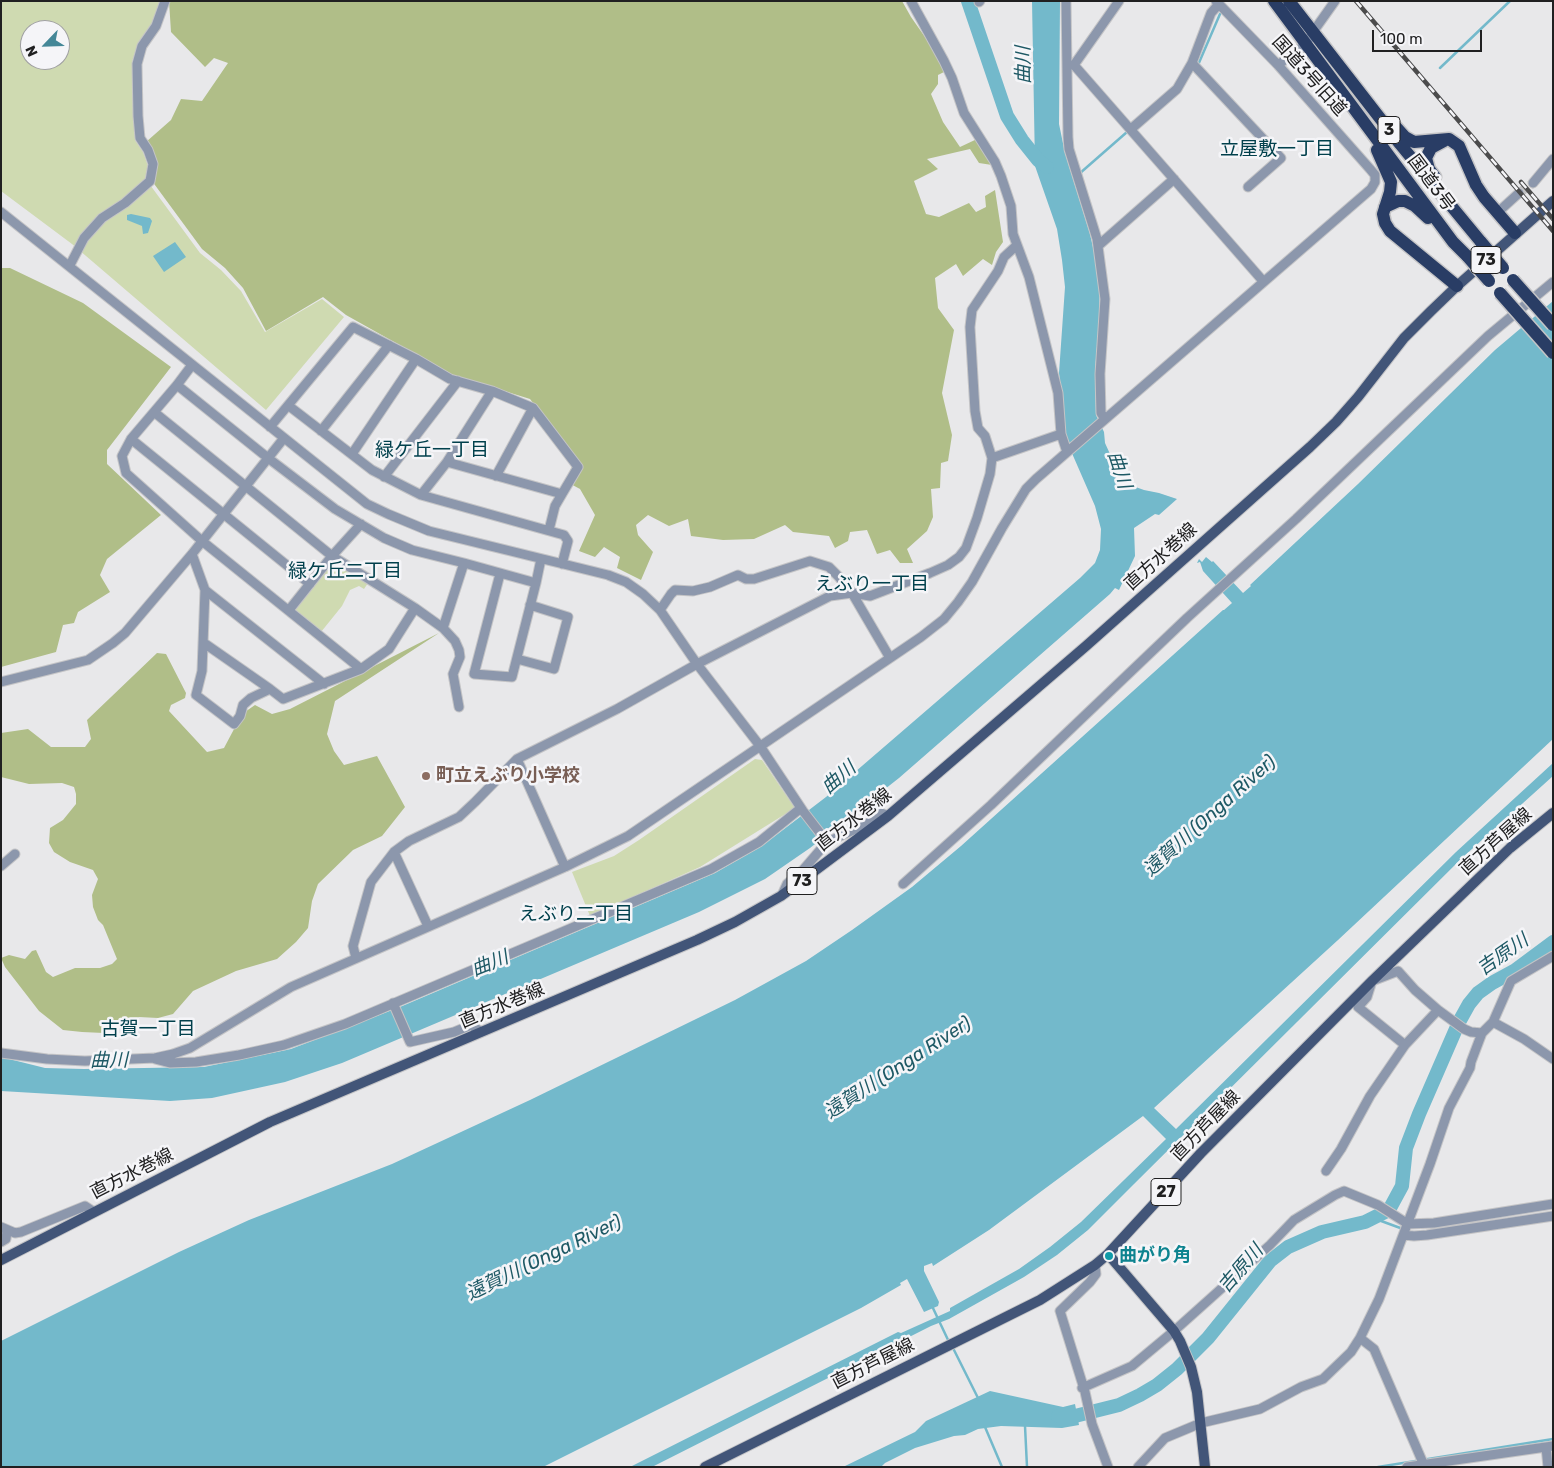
<!DOCTYPE html>
<html>
<head>
<meta charset="utf-8">
<style>
	body { margin:0 }
	#map { position:relative; width:1554px; height:1468px; overflow:hidden; background:#e8e8ea; font-family:Rubik,sans-serif }
	canvas { display:block }
	.frame { position:absolute; inset:0; border:2px solid #202021; pointer-events:none }
	.north { position:absolute; left:20px; top:20px; width:50px; height:50px; box-sizing:border-box; background:#f5f5f8; border:1px solid #a0a0a2; border-radius:50%; rotate:246deg; font-size:14px; font-weight:700; line-height:20px; text-align:center; color:#202021 }
	.north::after { content:''; display:block; margin:auto; width:18px; height:22px; background:#448797; clip-path:polygon(50% 0,100% 100%,50% 72%,0 100%) }
	.scale { position:absolute; left:1372px; top:30px; width:110px; height:22px; box-sizing:border-box; border:2px solid #202021; border-top:0; padding-left:6px; font-size:15px; line-height:18px; white-space:nowrap; color:#202021; -webkit-text-stroke:4px #f5f5f8; paint-order:stroke }
</style>
</head>
<body>
<div id="map">
<canvas width="1554" height="1468"></canvas>
<div class="frame"></div>
<div class="north">N</div>
<div class="scale">100 m</div>
</div>
<script>
const context = document.querySelector('canvas').getContext('2d');
context.lineJoin = 'round';
function paint(path, color) { context.fillStyle = color; context.fill(path, 'evenodd'); }
const toPath = rows => new Path2D(rows.map(r => 'M' + r).join(''));
function trace(path, color, width, dash) { context.strokeStyle = color; context.lineWidth = width; context.lineCap = dash ? 'butt' : 'round'; context.setLineDash(dash || []); context.stroke(path); }
function drawText(font, color, halo, rows, align = 'center') {
  context.font = font + ' Rubik,"Noto Sans JP",sans-serif'; context.lineWidth = 5; context.setLineDash([]); context.textBaseline = 'middle'; context.strokeStyle = halo; context.fillStyle = color; for (const [text, x, y, turn = 0] of rows) {
    context.save(); context.translate(x, y); context.rotate((+turn || 0) * Math.PI / 180); context.textAlign = isNaN(turn) ? turn : align; if (halo) context.strokeText(text, 0, 0); context.fillText(text, 0, 0); context.restore();
  }
}
const green = toPath([
	[1,1,161,1,152,23,138,43,132,62,135,140,143,152,148,166,145,178,200,253,221,270,241,291,265,332,322,299,344,317,266,410,72,244,1,191],
	[30,30,60,30,60,60,30,60],
	[337,563,368,583,364,589,359,586,350,590,342,606,321,632,295,612,295,609,331,564],
	[755,759,762,760,795,808,700,867,590,916,572,872,614,856,639,840]
]);
const forest = toPath([
	[169,1,902,1,911,17,932,47,946,71,938,75,938,84,931,94,943,122,960,147,977,139,992,165,979,163,970,149,927,159,938,169,914,181,926,214,939,217,969,203,976,212,986,207,985,196,995,190,1003,242,996,252,992,265,983,259,963,276,956,264,935,278,938,308,954,330,942,393,952,435,948,461,941,463,940,488,931,489,933,517,927,531,907,549,913,563,900,563,890,550,877,554,867,530,850,532,848,541,835,548,829,536,793,532,785,525,754,539,723,540,691,536,688,519,669,526,648,515,636,525,638,535,653,552,641,580,617,568,620,557,604,547,595,557,579,551,595,515,580,489,565,481,576,458,530,399,453,375,346,315,323,297,266,331,243,288,225,268,202,249,152,181,146,142,171,120,181,99,202,101,228,63,214,58,205,67,171,32],
	[1,268,10,268,83,303,171,367,107,450,107,464,161,515,107,559,100,575,110,592,78,612,74,623,63,625,56,652,1,667],
	[439,633,335,701,327,734,334,751,344,765,377,756,405,807,382,836,353,850,318,884,312,901,308,928,296,942,277,959,236,971,193,991,173,1014,158,1018,139,1017,104,1033,82,1032,63,1030,39,1011,5,967,1,958,9,955,25,959,32,951,36,950,46,972,53,977,75,968,100,968,112,964,117,959,103,925,98,920,93,907,92,895,98,879,93,870,70,862,54,852,49,843,50,828,63,820,76,804,76,794,74,787,62,783,29,784,1,777,1,733,28,729,51,747,85,747,91,739,87,720,157,653,166,654,186,693,185,698,171,705,169,711,207,752,224,748,242,714,255,705,272,714,290,709]
]);
const water = toPath([
	[1032,1,1060,1,1059,124,1065,153,1090,234,1100,279,1099,322,1095,371,1096,415,1104,432,1105,443,1115,465,1130,485,1144,490,1159,493,1177,499,1159,515,1155,514,1134,528,1135,556,1119,590,1115,588,1110,594,899,778,810,848,765,879,699,912,342,1063,285,1082,212,1098,170,1101,1,1091,1,1057,45,1068,84,1069,204,1067,291,1049,400,1007,715,873,762,846,826,797,1080,578,1095,563,1100,550,1101,529,1095,506,1064,435,1065,421,1059,373,1065,287,1062,260,1057,229,1035,166],
	[131,214,150,218,152,221,148,233,143,234,142,226,127,220,127,215],
	[175,242,186,257,164,272,153,256],
	[1553,301,1553,739,1338,940,1154,1108,1176,1129,1456,852,1553,763,1553,776,1462,858,1134,1184,1088,1230,1057,1255,1024,1277,949,1319,931,1326,652,1467,630,1467,898,1332,901,1333,950,1311,950,1308,1019,1269,1050,1247,1081,1222,1166,1139,1143,1116,989,1230,933,1266,932,1263,924,1266,924,1271,939,1302,938,1306,924,1312,907,1279,900,1283,901,1285,861,1308,543,1467,1,1467,1,1341,179,1252,249,1220,392,1164,530,1100,735,1000,806,961,852,930,912,887,961,846,1223,610,1224,610,1232,603,1203,571,1200,562,1197,563,1199,559,1202,562,1206,557,1212,562,1213,561,1243,593,1251,586,1250,585,1358,484,1495,350],
	[990,1391,1063,1407,1075,1404,1079,1425,1062,1428,1001,1426,978,1429,965,1435,954,1436,915,1448,885,1463,881,1467,843,1467,915,1432,926,1421]
]);
const stream = toPath([
	[1198,65,1220,14],
	[1440,68,1510,1],
	[1079,174,1127,132],
	[1373,1218,1403,1229],
	[932,1306,949,1342],
	[952,1346,979,1400],
	[1025,1426,1027,1467],
	[985,1427,1002,1467],
	[1378,1467,1553,1439]
]);
const river = toPath([
	[968,1,1007,116,1022,140,1038,160,1047,167],
	[1058,1416,1075,1416,1119,1405,1140,1395,1157,1385,1177,1369,1208,1338,1270,1261,1288,1247,1322,1232,1365,1222,1389,1210,1402,1186,1406,1148,1419,1114,1459,1022,1469,1004,1478,993,1492,983,1514,971,1553,942]
]);
const minorTunnel = toPath([
	[1519,193,1533,183]
]);
const minor = toPath([
	[911,1,944,61,952,78,964,113,995,162,1001,176,1011,206,1013,234,1029,277,1058,393,1061,434,1067,452],
	[1066,1,1068,137,1069,149,1097,239,1105,299,1100,374,1101,413,1105,419],
	[1119,1,1074,65,1263,281],
	[979,2,980,1],
	[1192,63,1281,158,1248,187],
	[1278,65,1306,44,1313,32,1335,1],
	[1131,129,1177,89,1192,63,1211,13,1219,4],
	[1533,183,1553,159],
	[1,212,367,504,388,514,429,531,608,575,626,582,643,594,660,610,697,664,760,746,803,811,827,842],
	[1497,213,1519,193],
	[1099,245,1174,179],
	[70,265,84,238,102,218,125,203,150,181,153,164,148,150,140,138,138,116,137,64,142,46,156,26,165,1],
	[192,365,177,385,131,439,122,456,126,473,202,541,361,669],
	[177,385,268,458,335,509,384,538,412,550,464,563,443,628],
	[289,406,372,470,421,495,564,535,568,541,562,564],
	[154,412,332,556,415,608,443,628,455,641,459,650,460,657,453,674,459,707],
	[270,427,353,327,416,359,450,379,492,391,533,408,578,467,562,494,447,462],
	[321,431,389,345],
	[131,439,310,584],
	[352,454,416,359],
	[992,458,1061,434],
	[496,476,533,408],
	[384,477,458,381],
	[421,495,447,462,492,391],
	[549,530,555,506,562,494],
	[192,554,205,590,202,671,196,695,234,724,240,716,243,705,251,698,270,689,283,699,361,669,389,649,415,608],
	[464,563,536,583],
	[500,574,474,674,512,677,536,583,541,559],
	[205,590,324,684],
	[289,610,332,556,361,524],
	[660,610,671,594,675,590,693,591,710,587,738,575,746,579,754,579,810,561,829,567,838,576,852,593,890,658],
	[204,643,270,689],
	[517,659,554,669,568,617,530,605],
	[1,682,88,660,113,643,125,633,192,554,284,438],
	[517,759,565,867],
	[394,852,428,926],
	[1,866,15,854],
	[903,884,991,805,1187,618,1296,519,1488,336,1553,282],
	[782,895,787,884,803,870,827,842,867,824,881,813,888,816],
	[356,958,353,946,371,882,394,852,409,841,459,817,475,802,517,759,617,709,697,664,830,596,852,593,870,596,930,573,948,565,959,557,966,548,977,518,990,474,992,458,985,436,978,428,975,411,970,327,972,310,998,271,1004,257,1017,245],
	[393,1003,410,1042,454,1032,471,1025,481,1032],
	[1493,1022,1524,1039,1553,1059],
	[1405,1045,1358,1007,1367,997,1372,981,1398,971,1415,990,1438,1010],
	[1,1053,47,1059,85,1061,155,1058,173,1054,190,1048,291,987,565,867,628,836,921,637,944,619,958,602,972,582,1002,528,1026,489,1036,479,1371,189,1375,182,1375,175,1370,169,1278,65,1216,1],
	[155,1059,170,1063,196,1062,239,1055,284,1045,345,1024,711,869,759,842,801,808],
	[1326,1171,1341,1149,1370,1096,1405,1045,1438,1010,1464,1029,1471,1032,1482,1033],
	[1,1227,15,1233,21,1232,85,1206,94,1212],
	[1404,1235,1414,1236,1427,1235,1553,1216],
	[1,1242,6,1239,7,1231],
	[1095,1265,1096,1274,1090,1282,1060,1311,1085,1392,1092,1424,1108,1467],
	[1360,1338,1374,1349,1423,1463],
	[1082,1388,1132,1366,1174,1331,1270,1245,1294,1220,1335,1195,1344,1191,1378,1205,1408,1224,1434,1223,1553,1204],
	[1546,1447,1548,1467],
	[1138,1467,1165,1438,1201,1423,1260,1409,1301,1387,1323,1379,1351,1352,1360,1338,1379,1299,1430,1164,1449,1108,1470,1068,1471,1062,1482,1033,1493,1022,1511,981,1553,956],
	[1407,1467,1553,1446]
]);
const major = toPath([
	[1108,1254,1174,1331,1180,1341,1191,1367,1197,1392,1205,1467],
	[1,1260,270,1122,697,940,735,922,781,896,888,816,1086,646,1310,447,1336,422,1358,397,1404,338,1431,311,1457,286,1553,201],
	[705,1467,1040,1300,1095,1265,1108,1254,1201,1153,1372,981,1510,848,1553,813]
]);
const highway = toPath([
	[1274,1,1453,242,1468,257],
	[1289,1,1400,144,1481,242],
	[1396,127,1405,137,1414,142,1449,139,1459,146,1476,185,1484,197,1515,233],
	[1377,150,1391,182,1390,192,1383,214,1385,223,1390,231,1457,286],
	[1435,177,1429,169,1426,158,1431,148,1444,141],
	[1385,207,1398,201,1405,201,1415,206,1428,218]
]);
const rail = toPath([
	[1356,1,1553,231],
	[1521,182,1553,219]
]);
const highwayBridge = toPath([
	[1481,242,1503,268],
	[1468,257,1489,281],
	[1513,280,1553,325],
	[1500,293,1553,353]
]);
const markers = [
	[426,776,5,"#8d6e63"],
	[1109,1256,5,"#0f9aa8"]
];
const shields = [
	[1389,130,22],
	[1486,260,30],
	[802,881,30],
	[1166,1192,30]
];
const shieldNames = [
	["3",1389,130],
	["73",1486,260],
	["73",802,881],
	["27",1166,1192]
];
const streetNames = [
	["国道3号旧道",1309,76,48],
	["国道3号",1431,183,53],
	["直方水巻線",1161,557,-42],
	["直方水巻線",854,820,-38],
	["直方芦屋線",1496,842,-42],
	["直方水巻線",502,1006,-23],
	["直方芦屋線",1206,1126,-46],
	["直方水巻線",132,1174,-27],
	["直方芦屋線",873,1364,-27]
];
const educationNames = [
	["町立えぶり小学校",436,776]
];
const cultureNames = [
	["曲がり角",1119,1256]
];
const waterNames = [
	["曲川",1024,65,-91],
	["曲川",1119,470,72],
	["曲川",839,778,-41],
	["遠賀川 (Onga River)",1210,816,-42],
	["吉原川",1503,955,-35],
	["曲川",490,964,-22],
	["曲川",109,1061,-1],
	["遠賀川 (Onga River)",898,1068,-33],
	["遠賀川 (Onga River)",544,1258,-26],
	["吉原川",1241,1269,-49]
];
const neighbourhoodNames = [
	["立屋敷一丁目",1277,150],
	["緑ケ丘一丁目",432,451],
	["緑ケ丘二丁目",345,572],
	["えぶり一丁目",872,585],
	["えぶり二丁目",576,915],
	["古賀一丁目",148,1030]
];
paint(green, '#cfdab1');
paint(forest, '#b0be88');
paint(water, '#73b9cb');
trace(stream, '#73b9cb', 2.5);
trace(river, '#73b9cb', 14);
trace(minorTunnel, '#c0c0c2', 9, [9, 4.5]);
trace(minor, '#c4c4c6', 11);
trace(major, '#c4c4c6', 12);
trace(highway, '#c4c4c6', 15);
trace(minor, '#8c97ac', 9);
trace(major, '#425578', 10);
trace(highway, '#293d65', 12);
trace(rail, '#4b4b4c', 4.5);
trace(rail, '#f5f5f8', 2.5, [8]);
trace(highwayBridge, '#c4c4c6', 15, []);
trace(highwayBridge, '#293d65', 12);
for (const [x, y, r, color] of markers) { const dot = new Path2D(); dot.arc(x, y, r, 0, 2 * Math.PI); context.fillStyle = color; context.fill(dot); trace(dot, '#f5f5f8', 2); }
for (const [x, y, w] of shields) { const box = new Path2D(); box.roundRect(x - w / 2, y - 13.5, w, 27, 4); context.fillStyle = '#f5f5f8'; context.fill(box); trace(box, '#202021', 1); }
drawText('bold 16px', '#202021', null, shieldNames);
drawText('18px', '#202021', '#f5f5f8', streetNames);
drawText('bold 18px', '#785e54', '#f5f5f8', educationNames, 'left');
drawText('bold 18px', '#0d838f', '#f5f5f8', cultureNames, 'left');
drawText('italic 19px', '#1e5965', '#f5f5f8', waterNames);
drawText('19px', '#01404c', '#f5f5f8', neighbourhoodNames);
</script>
</body>
</html>
